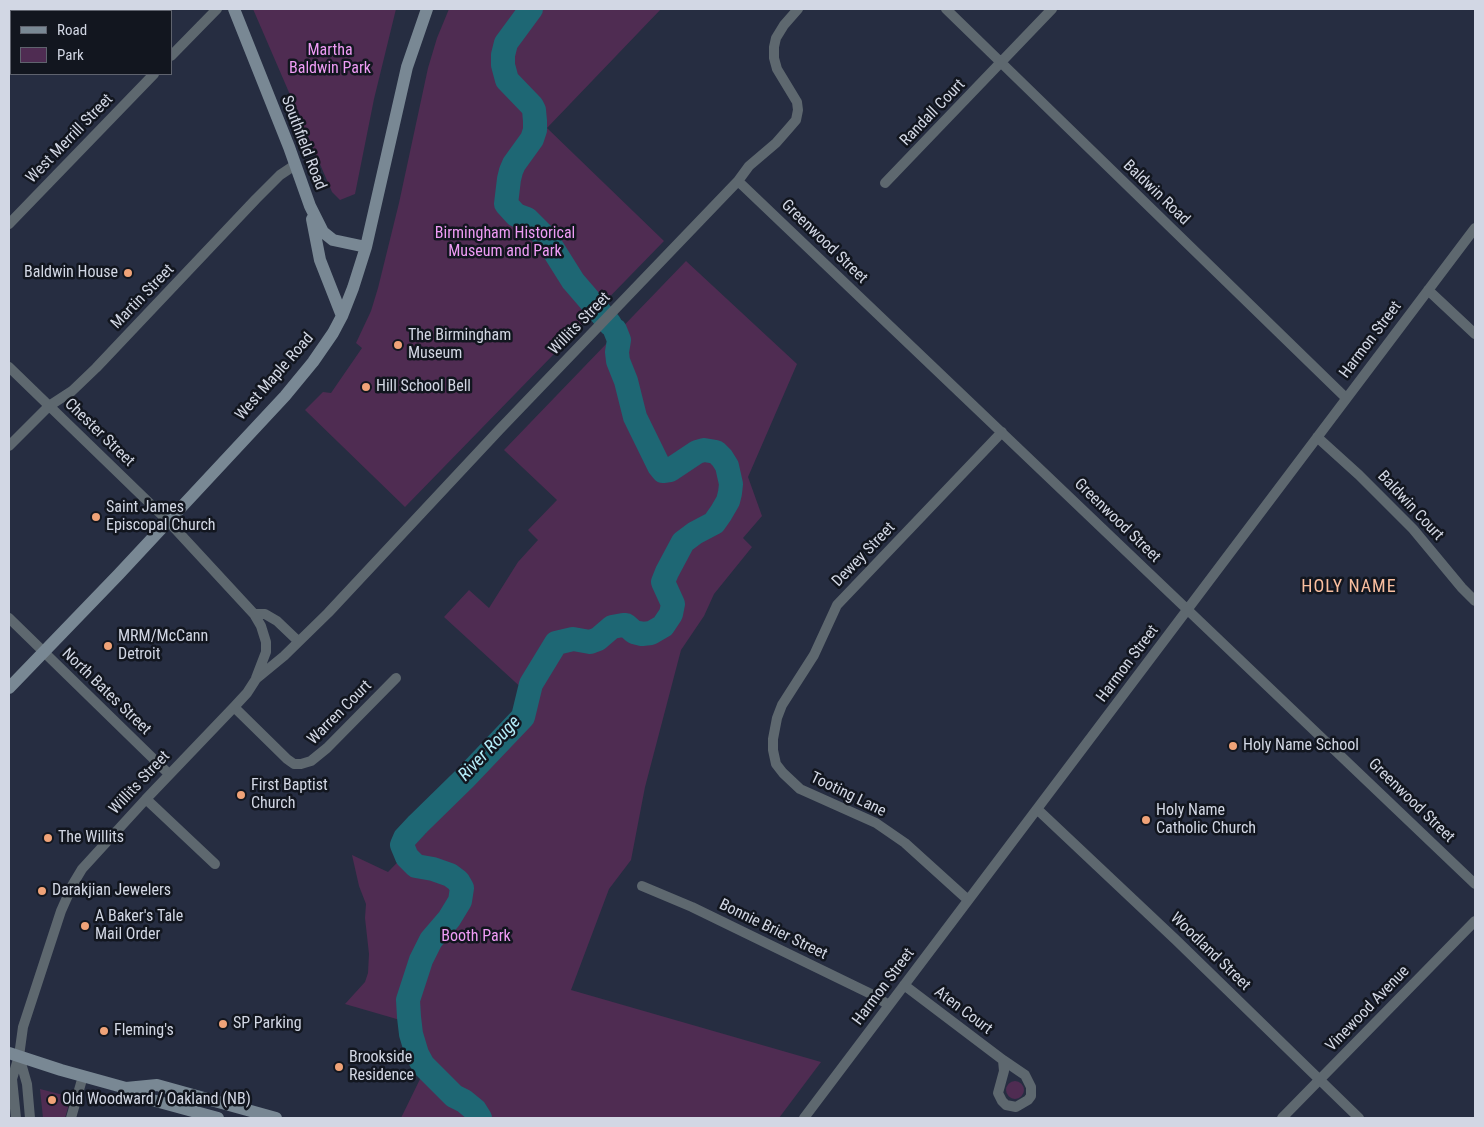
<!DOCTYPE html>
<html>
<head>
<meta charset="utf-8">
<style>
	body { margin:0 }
	#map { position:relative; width:1484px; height:1127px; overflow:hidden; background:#262d41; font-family:"Roboto Condensed",sans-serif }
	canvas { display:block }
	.frame { position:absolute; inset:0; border:10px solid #d2d7e4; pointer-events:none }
	.legend { position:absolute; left:10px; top:10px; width:162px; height:65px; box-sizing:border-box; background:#12161f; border:1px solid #5f636e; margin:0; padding:6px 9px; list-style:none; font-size:15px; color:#d2d7e4 }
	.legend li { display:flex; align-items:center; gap:10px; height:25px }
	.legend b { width:25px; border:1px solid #5f636e }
</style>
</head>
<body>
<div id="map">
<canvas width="1484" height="1127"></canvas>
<div class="frame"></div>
<ul class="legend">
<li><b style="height:6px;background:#798894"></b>Road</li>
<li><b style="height:14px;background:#4f2c52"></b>Park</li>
</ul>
</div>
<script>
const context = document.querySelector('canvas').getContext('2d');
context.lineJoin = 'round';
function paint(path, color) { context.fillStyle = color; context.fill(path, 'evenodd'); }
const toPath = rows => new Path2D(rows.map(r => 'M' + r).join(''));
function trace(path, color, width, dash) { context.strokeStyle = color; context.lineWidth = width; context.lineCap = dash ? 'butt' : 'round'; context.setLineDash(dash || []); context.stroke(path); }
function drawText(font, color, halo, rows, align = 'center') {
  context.font = font + ' "Roboto Condensed",sans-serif'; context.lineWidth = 5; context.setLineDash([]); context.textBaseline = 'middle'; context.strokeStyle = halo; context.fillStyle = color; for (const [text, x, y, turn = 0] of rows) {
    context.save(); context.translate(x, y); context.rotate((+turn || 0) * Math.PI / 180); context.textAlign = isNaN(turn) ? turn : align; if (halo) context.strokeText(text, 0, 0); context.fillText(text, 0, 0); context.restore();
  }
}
const green = toPath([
	[253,9,396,9,374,99,355,194,340,200,332,192],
	[449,9,661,9,547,128,664,241,405,507,305,410,323,392,331,393,362,348,356,343,371,311,378,288,399,203,428,68,437,38],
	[686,261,797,364,748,477,762,516,743,538,752,547,714,594,704,616,681,650,645,787,631,860,609,889,571,990,821,1062,779,1118,401,1118,423,1073,415,1063,407,1022,345,1004,365,982,368,973,369,954,365,918,366,904,359,886,352,855,388,872,426,833,424,808,496,758,526,692,444,617,469,590,489,608,518,562,538,540,528,530,557,500,504,450],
	'1006 1090a9 9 0 1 1 18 0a9 9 0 1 1-18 0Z',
	[40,1089,71,1097,65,1118,43,1118]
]);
const river = toPath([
	[531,9,506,43,503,55,503,65,507,80,532,106,534,110,535,121,535,130,532,139,514,164,511,171,509,179,506,204,516,215,527,219,546,238,573,281,610,324],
	[480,1118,475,1110,464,1101,454,1096,423,1065,417,1054,411,1034,409,1017,408,1000,421,960,431,940,449,919,460,901,462,888,458,881,450,875,433,869,416,866,407,857,402,845,405,838,418,824,464,779,523,717,531,684,556,643,573,639,590,642,598,639,612,627,623,625,626,625,634,632,642,634,651,633,663,626,671,614,673,604,663,582,667,572,683,542,695,533,714,523,721,513,728,501,730,493,731,484,727,466,722,458,716,452,704,450,697,452,670,470,663,471,659,466,635,417,626,381,618,361,617,352,619,340,615,330]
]);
const street = toPath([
	[946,9,1346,398],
	[171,56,217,9],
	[738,181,1475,884],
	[885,183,1052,9],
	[9,224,154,74],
	[1428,290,1475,334],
	[9,367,168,521,254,614,261,626,266,642,266,652,256,678],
	[1317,437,1359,475,1413,529,1462,588,1475,601],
	[9,446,49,406,72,391,96,368,256,199,280,175,295,165],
	[254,614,265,614,277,621,298,641],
	[9,618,169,774],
	[234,707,287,759,294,764,301,764,311,761,327,748,396,678],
	[146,799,215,864],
	[1037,809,1176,940,1359,1118],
	[642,886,692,907,871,994,889,1005],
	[968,900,905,843,876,823,800,789,783,773,776,764,773,750,773,739,777,718,782,705,814,655,837,605,1002,432],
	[904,985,1003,1060,1004,1071,998,1093,1002,1101,1006,1105,1016,1107,1028,1100,1031,1096,1031,1087,1025,1075,1003,1060],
	[19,1056,27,1084,30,1118],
	[16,1118,12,1079,19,1056,23,1027,61,911,73,884,82,869,146,799,234,707,247,693,256,679,284,656,328,613,500,429,738,181,749,166,776,143,790,127,796,120,798,110,797,102,777,69,774,58,774,47,776,38,784,25,798,9],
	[71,1118,83,1076],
	[804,1118,1475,228],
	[1282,1118,1475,921]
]);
const secondary = toPath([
	[234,9,289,147,310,206,323,232,333,240,366,247],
	[312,219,320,260,342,316],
	[9,688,119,574,285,396,313,362,333,333,342,316,353,288,366,247,407,67,427,9],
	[9,1053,61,1070,126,1088,152,1100,218,1118],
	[126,1088,157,1085,276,1118]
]);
const markers = [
	[128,273,5,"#f0a378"],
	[398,345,5,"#f0a378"],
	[366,387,5,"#f0a378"],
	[96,517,5,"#f0a378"],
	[108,646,5,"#f0a378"],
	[1233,746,5,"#f0a378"],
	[241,795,5,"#f0a378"],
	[1146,820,5,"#f0a378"],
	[48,838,5,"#f0a378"],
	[42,891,5,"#f0a378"],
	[85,926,5,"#f0a378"],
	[223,1024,5,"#f0a378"],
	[104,1031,5,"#f0a378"],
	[339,1067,5,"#f0a378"],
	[52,1100,5,"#f0a378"]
];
const parkNames = [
	["Martha",330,51],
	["Baldwin Park",330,69],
	["Birmingham Historical",505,234],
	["Museum and Park",505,252],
	["Booth Park",476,937]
];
const streetNames = [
	["Randall Court",933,113,-46],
	["West Merrill Street",70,139,-46],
	["Southfield Road",303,143,69],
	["Baldwin Road",1156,193,44],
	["Greenwood Street",824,242,44],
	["Martin Street",143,297,-46],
	["Willits Street",580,324,-46],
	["Harmon Street",1371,340,-53],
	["West Maple Road",275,377,-49],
	["Chester Street",99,433,44],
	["Baldwin Court",1410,506,47],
	["Greenwood Street",1117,521,44],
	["Dewey Street",864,555,-46],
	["Harmon Street",1128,664,-53],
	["North Bates Street",106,692,44],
	["Warren Court",340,713,-45],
	["Willits Street",140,783,-47],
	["Tooting Lane",848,795,26],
	["Greenwood Street",1411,801,44],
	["Bonnie Brier Street",773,930,26],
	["Woodland Street",1210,952,44],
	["Harmon Street",884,987,-53],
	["Vinewood Avenue",1368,1009,-46],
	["Aten Court",963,1011,37]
];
const poiNames = [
	["Baldwin House",118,273,"right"],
	["The Birmingham",408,336],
	["Museum",408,354],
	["Hill School Bell",376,387],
	["Saint James",106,508],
	["Episcopal Church",106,526],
	["MRM/McCann",118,637],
	["Detroit",118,655],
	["Holy Name School",1243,746],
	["First Baptist",251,786],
	["Church",251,804],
	["Holy Name",1156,811],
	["Catholic Church",1156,829],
	["The Willits",58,838],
	["Darakjian Jewelers",52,891],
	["A Baker's Tale",95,917],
	["Mail Order",95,935],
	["SP Parking",233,1024],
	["Fleming's",114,1031],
	["Brookside",349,1058],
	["Residence",349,1076],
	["Old Woodward / Oakland (NB)",62,1100]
];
const neighbourhoodNames = [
	["HOLY NAME",1349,587]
];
const waterNames = [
	["River Rouge",490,749,-47]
];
paint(green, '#4f2c52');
trace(river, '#1e6774', 24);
trace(street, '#5e686f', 10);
trace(secondary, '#798894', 12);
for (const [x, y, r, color] of markers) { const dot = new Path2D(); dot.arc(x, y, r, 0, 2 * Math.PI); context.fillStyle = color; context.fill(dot); trace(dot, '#12161f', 2); }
drawText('16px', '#ef9cf5', '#12161f', parkNames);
drawText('16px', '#d2d7e4', '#12161f', streetNames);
drawText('16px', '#d2d7e4', '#12161f', poiNames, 'left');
context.letterSpacing = '1px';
drawText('18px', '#f9be9f', '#12161f', neighbourhoodNames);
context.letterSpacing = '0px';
drawText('italic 18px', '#b3ecf8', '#12161f', waterNames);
</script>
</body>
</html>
